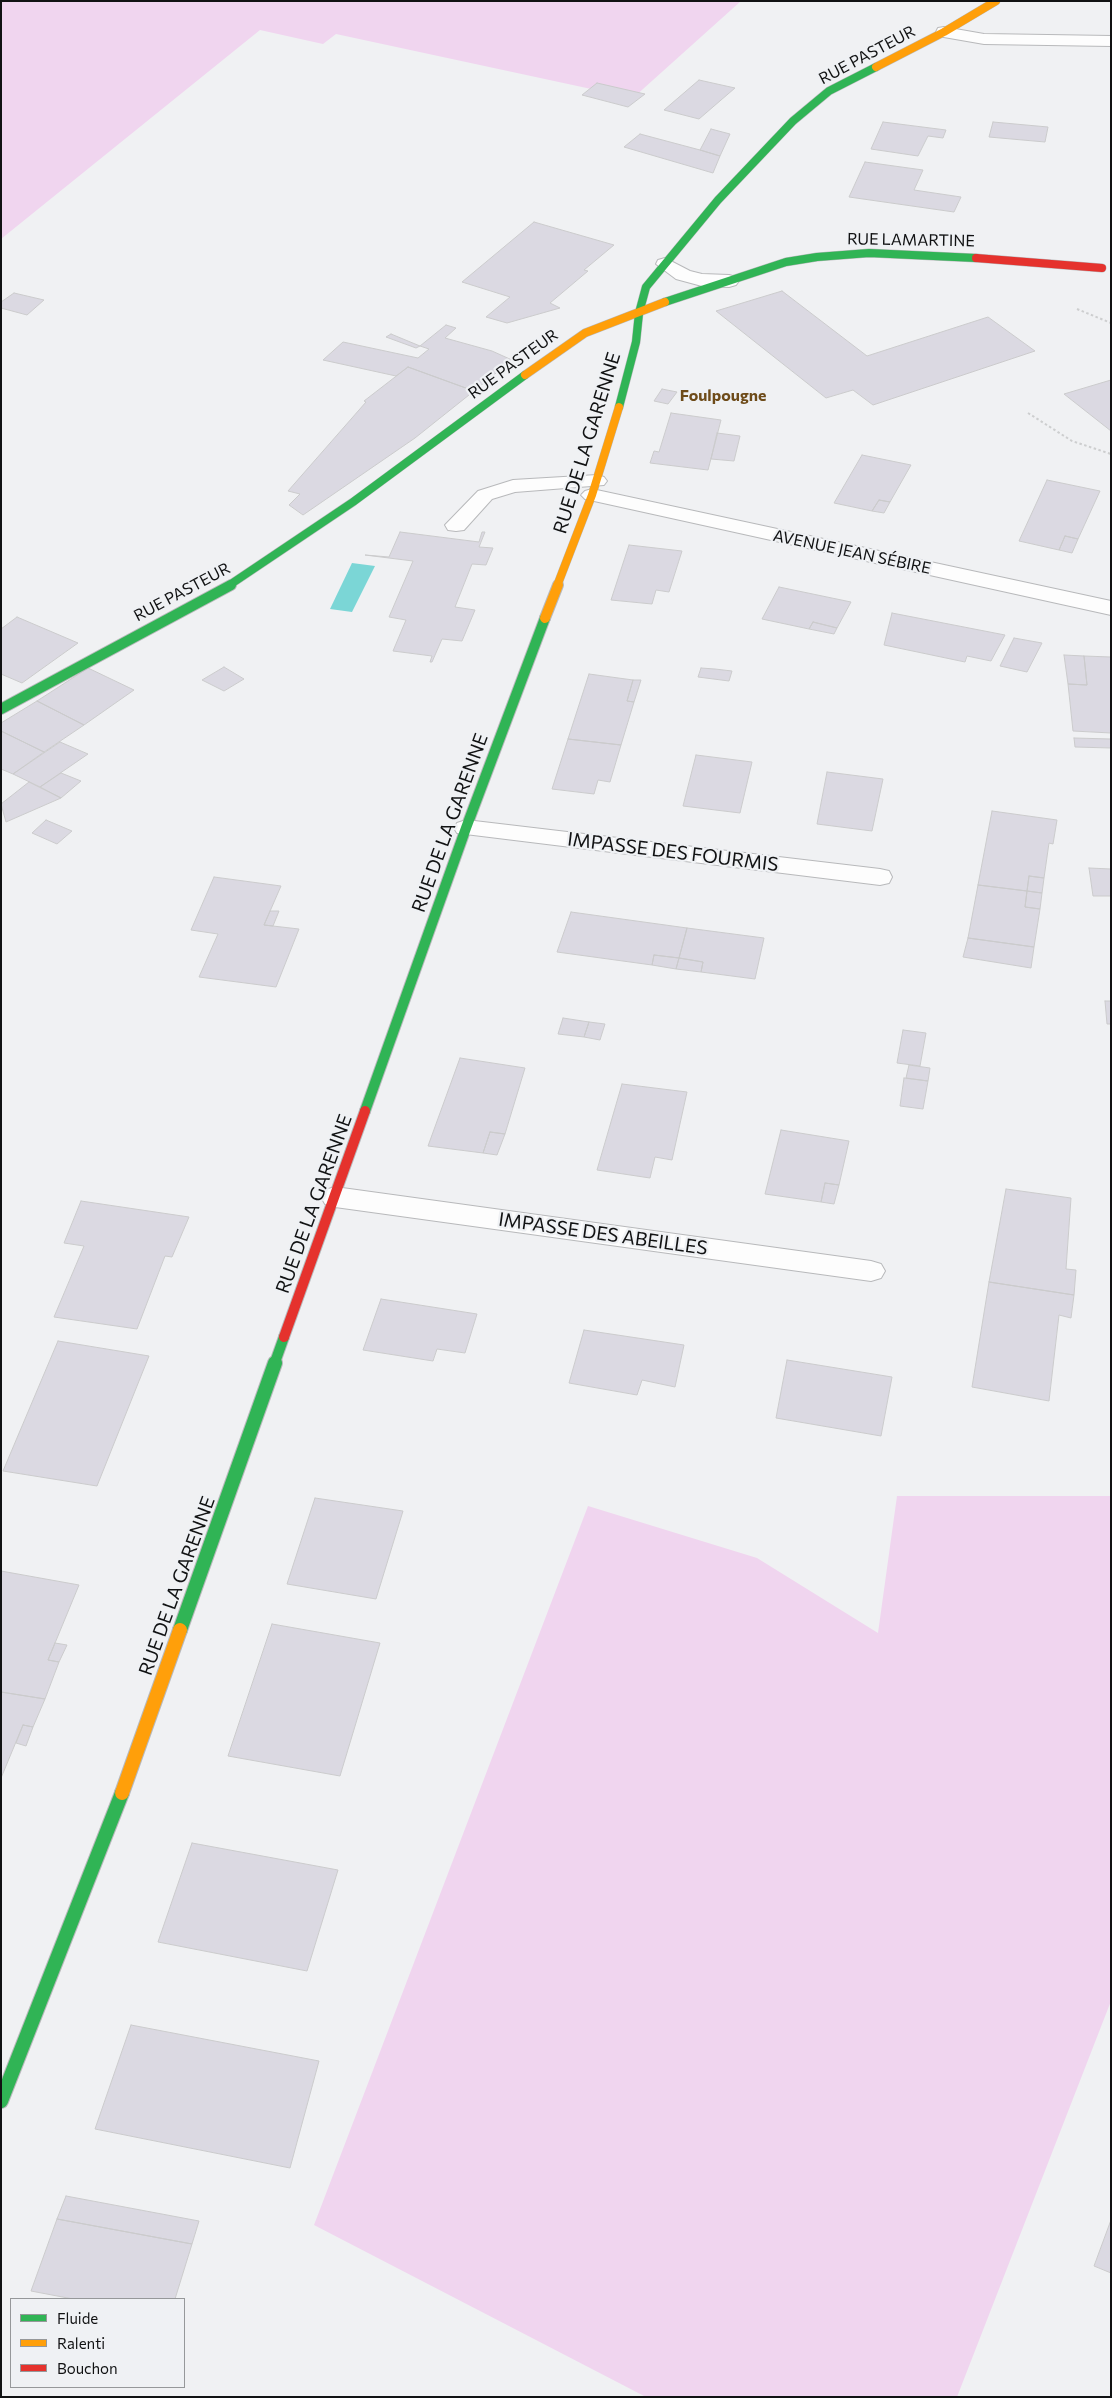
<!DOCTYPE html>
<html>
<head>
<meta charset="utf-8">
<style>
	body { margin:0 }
	#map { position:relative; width:1112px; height:2398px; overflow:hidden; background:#f0f1f3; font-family:Commissioner,sans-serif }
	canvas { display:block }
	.frame { position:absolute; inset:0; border:2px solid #111213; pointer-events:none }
	.legend { position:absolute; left:10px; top:2298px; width:175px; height:90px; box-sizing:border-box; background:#eff1f4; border:1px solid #96989a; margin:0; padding:6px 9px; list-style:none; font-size:15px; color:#111213 }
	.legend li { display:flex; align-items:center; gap:10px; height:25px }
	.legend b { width:25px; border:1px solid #96989a }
</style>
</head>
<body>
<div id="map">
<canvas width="1112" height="2398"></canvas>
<div class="frame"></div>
<ul class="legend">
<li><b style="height:6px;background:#30b455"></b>Fluide</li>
<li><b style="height:6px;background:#ff9f0a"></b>Ralenti</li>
<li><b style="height:6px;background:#e5322d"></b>Bouchon</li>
</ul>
</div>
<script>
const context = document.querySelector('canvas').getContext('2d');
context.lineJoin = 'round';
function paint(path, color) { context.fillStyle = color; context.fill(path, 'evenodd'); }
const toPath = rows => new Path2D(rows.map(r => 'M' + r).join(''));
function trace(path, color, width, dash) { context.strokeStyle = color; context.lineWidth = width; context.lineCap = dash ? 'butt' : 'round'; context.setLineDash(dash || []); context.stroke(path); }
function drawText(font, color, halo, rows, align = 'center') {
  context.font = font + ' Commissioner,sans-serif'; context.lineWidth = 4.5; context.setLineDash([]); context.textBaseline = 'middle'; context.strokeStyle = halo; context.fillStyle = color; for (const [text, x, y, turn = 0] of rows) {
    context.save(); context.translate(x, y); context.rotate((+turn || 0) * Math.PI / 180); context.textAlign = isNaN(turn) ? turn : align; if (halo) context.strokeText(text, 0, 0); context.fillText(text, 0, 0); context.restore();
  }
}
const green = toPath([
	[1,1,741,1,633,98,336,34,323,44,260,30,1,239],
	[897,1496,1111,1496,1111,2001,957,2397,646,2397,314,2225,588,1506,757,1558,878,1633]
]);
const water = toPath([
	[352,563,375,566,352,612,330,609]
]);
const building = toPath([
	[699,80,735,88,699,119,664,110,699,80],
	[597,83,645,94,628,107,582,95,597,83],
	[883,122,946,130,943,138,928,136,918,156,871,149,883,122],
	[993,122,1048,127,1045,142,989,137,993,122],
	[711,129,730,134,720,156,700,150,711,129],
	[640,134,700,150,720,156,713,173,624,147,640,134],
	[865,162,923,170,914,190,961,197,954,212,849,197,865,162],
	[534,222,614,245,584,270,588,271,550,303,560,308,507,323,486,317,510,297,462,282,534,222],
	[782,291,867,356,988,317,1035,351,873,405,853,390,826,398,716,311,782,291],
	[14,293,44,300,27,315,1,308,1,302,14,293],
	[446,325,456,328,445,338,492,351,512,360,474,391,408,367,396,376,323,360,343,342,418,358,429,349,420,346,446,325],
	[391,334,420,346,416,348,386,337,391,334],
	[408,367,474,391,415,438,303,515,289,505,300,494,288,491,366,402,364,401,408,367],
	[1111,380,1111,431,1064,394,1111,380],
	[662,389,677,392,668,404,654,401,662,389],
	[671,413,721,420,708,470,650,463,654,451,659,452,671,413],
	[717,433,740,436,734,461,711,459,717,433],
	[862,455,911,465,890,502,879,500,872,511,834,503,862,455],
	[1047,480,1100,491,1078,539,1065,536,1059,550,1019,541,1047,480],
	[879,500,890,502,884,513,872,511,879,500],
	[400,532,479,542,482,532,485,532,479,547,493,548,486,565,472,564,455,607,475,610,462,641,442,639,432,662,430,662,432,656,393,651,406,620,389,617,413,561,365,555,389,557,400,532],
	[1065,536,1078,539,1072,553,1059,550,1065,536],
	[629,545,682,551,669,592,656,590,652,604,611,600,629,545],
	[779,587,851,602,837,628,813,622,809,629,762,619,779,587],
	[892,613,1005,635,991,661,967,656,965,662,884,645,892,613],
	[17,617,78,643,22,683,1,674,1,629,17,617],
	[813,622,837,628,834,634,809,629,813,622],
	[1014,638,1042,643,1027,672,1000,666,1014,638],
	[1064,655,1084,656,1087,685,1068,684,1064,655],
	[1084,656,1111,657,1111,733,1073,731,1068,684,1087,685,1084,656],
	[224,667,244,679,224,691,202,680,224,667],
	[88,668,134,690,84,725,37,701,88,668],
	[701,668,715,669,732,671,729,681,698,677,701,668],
	[589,674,633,680,627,701,634,702,621,745,568,739,589,674],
	[633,680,641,680,634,702,627,701,633,680],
	[37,701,84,725,44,752,1,731,1,723,37,701],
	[1,731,44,752,13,774,1,769,1,731],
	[1074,738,1111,739,1111,748,1075,747,1074,738],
	[568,739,621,745,610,782,598,780,594,794,552,789,568,739],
	[60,742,88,754,40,787,13,774,60,742],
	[696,755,752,762,740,813,683,806,696,755],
	[827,772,883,779,872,831,817,824,827,772],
	[61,773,81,781,61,798,40,787,61,773],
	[29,782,61,798,6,822,1,804,29,782],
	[992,811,1057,820,1053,844,1049,843,1044,878,1029,876,1027,891,978,885,992,811],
	[46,820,72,831,57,844,32,833,46,820],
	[1089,868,1111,869,1111,896,1093,896,1089,868],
	[1029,876,1044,878,1042,893,1027,891,1029,876],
	[214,877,281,886,264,925,299,929,276,987,199,977,218,934,191,930,214,877],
	[978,885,1027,891,1025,907,1040,909,1034,947,968,938,978,885],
	[1027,891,1042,893,1040,909,1025,907,1027,891],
	[270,911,279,911,273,926,264,925,270,911],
	[571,912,687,928,679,958,654,955,652,965,557,952,571,912],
	[687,928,764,938,755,979,701,972,703,962,679,958,687,928],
	[968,938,1034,947,1031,968,963,957,968,938],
	[654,955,679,958,676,969,652,965,654,955],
	[679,958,703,962,701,972,676,969,679,958],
	[1105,1001,1111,1001,1111,1024,1107,1024,1105,1001],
	[563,1018,589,1022,584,1037,558,1034,563,1018],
	[589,1022,605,1024,600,1040,584,1037,589,1022],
	[903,1030,926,1033,920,1066,897,1063,903,1030],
	[460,1058,525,1068,505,1134,490,1132,483,1153,428,1146,460,1058],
	[909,1065,930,1068,928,1081,906,1078,909,1065],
	[904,1078,928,1081,923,1109,900,1106,904,1078],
	[622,1084,687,1092,672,1160,655,1157,650,1178,597,1170,622,1084],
	[781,1130,849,1141,839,1185,825,1183,821,1202,765,1194,781,1130],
	[490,1132,505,1134,497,1155,483,1153,490,1132],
	[825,1183,839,1185,834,1204,821,1202,825,1183],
	[1006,1189,1071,1198,1066,1269,1076,1270,1074,1295,989,1282,1006,1189],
	[81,1201,189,1217,172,1257,165,1256,137,1329,54,1317,84,1246,64,1243,81,1201],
	[989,1282,1074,1295,1071,1318,1059,1315,1049,1401,972,1387,989,1282],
	[381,1299,477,1314,465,1353,437,1349,433,1361,363,1350,381,1299],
	[584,1330,684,1345,675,1387,642,1380,637,1395,569,1383,584,1330],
	[58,1341,149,1356,97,1486,3,1471,58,1341],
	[787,1360,892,1377,881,1436,776,1418,787,1360],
	[315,1498,403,1511,376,1599,287,1584,315,1498],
	[1,1571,79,1585,48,1660,59,1662,45,1699,1,1692,1,1571],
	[272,1624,380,1643,340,1776,228,1756,272,1624],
	[55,1643,67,1645,59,1662,48,1660,55,1643],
	[1,1692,45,1699,33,1727,23,1725,1,1778,1,1692],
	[23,1725,33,1727,26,1746,16,1743,23,1725],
	[192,1843,338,1870,307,1971,158,1942,192,1843],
	[131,2025,319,2061,290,2168,95,2129,131,2025],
	[66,2196,199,2221,192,2244,57,2219,66,2196],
	[57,2219,192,2244,175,2299,73,2299,31,2291,57,2219],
	[1111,2220,1111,2273,1094,2266,1111,2220]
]);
const path = toPath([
	[1077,309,1111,323],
	[1028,413,1072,441,1111,454]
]);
const lane = toPath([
	[597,475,604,477,607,481,604,485,515,492,492,499,464,530,456,531,448,530,445,525,478,491,513,480,597,475]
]);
const street = toPath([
	[944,27,984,34,1111,36,1111,46,984,44,938,36,936,32,938,28,944,27],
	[665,258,690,271,702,274,729,275,736,277,739,281,736,285,729,287,702,286,676,279,656,264,658,260,665,258],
	[592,489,1111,601,1111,615,585,499,581,495,585,491,592,489],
	[466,820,880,869,889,871,892,877,889,883,880,885,457,833,454,828,457,823,466,820],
	[335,1187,871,1261,881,1264,885,1271,881,1278,871,1281,335,1207,325,1204,321,1197,325,1190,335,1187]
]);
const fastFar2 = toPath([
	[665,302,786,262,817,257,869,253,976,258],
	[619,407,636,342,639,313,646,287,718,200,793,121,829,91,876,67],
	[228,586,353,502,525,375]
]);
const fastFar1 = toPath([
	[1,709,231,585],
	[365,1111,466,828,545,618],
	[274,1365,284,1337]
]);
const fast = toPath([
	[180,1630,275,1363],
	[1,2101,122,1793]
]);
const slowFar2 = toPath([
	[876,67,944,32,996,1],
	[525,375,585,333,665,302],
	[557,586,592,495,619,407]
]);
const slowFar1 = toPath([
	[545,618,558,585]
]);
const slow = toPath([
	[122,1793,180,1630]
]);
const jamFar1 = toPath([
	[976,258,1102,268]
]);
const jam = toPath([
	[284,1337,365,1111]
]);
const farStreetnames = [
	["RUE PASTEUR",867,55,-28],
	["RUE LAMARTINE",911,240,1],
	["RUE PASTEUR",513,364,-36],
	["AVENUE JEAN SÉBIRE",852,552,12],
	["RUE PASTEUR",182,592,-28]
];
const farNeighbourhoodnames = [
	["Foulpougne",723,396]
];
const streetNames = [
	["RUE DE LA GARENNE",587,443,-73],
	["RUE DE LA GARENNE",450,823,-70],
	["IMPASSE DES FOURMIS",673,852,7],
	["RUE DE LA GARENNE",314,1204,-70],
	["IMPASSE DES ABEILLES",603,1234,8],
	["RUE DE LA GARENNE",177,1586,-70]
];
paint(green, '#f0d5ef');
paint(water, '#7bd6d6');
paint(building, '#dbd9e2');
trace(building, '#cbcbcc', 1);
trace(lane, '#b8b9bb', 2);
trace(street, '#b8b9bb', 2);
trace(fastFar2, '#b8b9bb', 9);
trace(fastFar1, '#b8b9bb', 12);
trace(fast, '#b8b9bb', 16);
trace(slowFar2, '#b8b9bb', 9);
trace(slowFar1, '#b8b9bb', 12);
trace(slow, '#b8b9bb', 16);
trace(jamFar1, '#b8b9bb', 9);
trace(jam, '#b8b9bb', 12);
trace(path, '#cdcecf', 2, [2.5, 2.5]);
paint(lane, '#fdfdfd');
paint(street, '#fdfdfd');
trace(fastFar2, '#30b455', 8);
trace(fastFar1, '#30b455', 10);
trace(fast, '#30b455', 14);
trace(slowFar2, '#ff9f0a', 8);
trace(slowFar1, '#ff9f0a', 10);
trace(slow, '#ff9f0a', 14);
trace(jamFar1, '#e5322d', 8);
trace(jam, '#e5322d', 10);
drawText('16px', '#111213', '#eff1f4', farStreetnames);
drawText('bold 16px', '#6e4b19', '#eff1f4', farNeighbourhoodnames);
drawText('19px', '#111213', '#eff1f4', streetNames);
</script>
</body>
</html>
